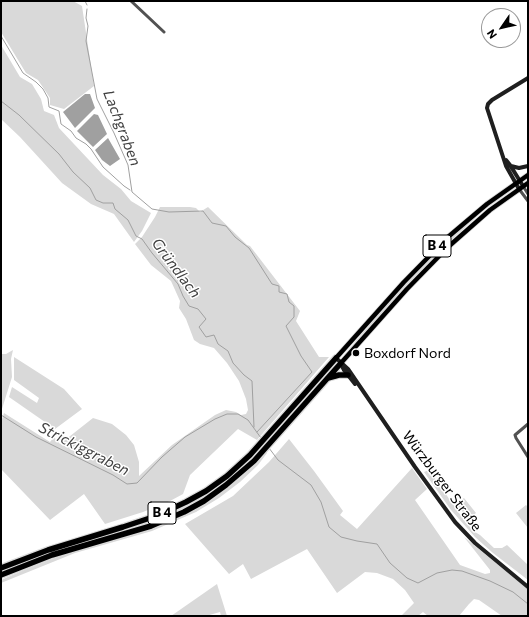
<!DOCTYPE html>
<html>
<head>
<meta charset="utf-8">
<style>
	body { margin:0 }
	#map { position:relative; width:529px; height:617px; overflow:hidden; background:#fff; font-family:Commissioner,sans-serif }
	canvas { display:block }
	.frame { position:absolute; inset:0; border:2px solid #000; pointer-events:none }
	.north { position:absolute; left:481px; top:8px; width:40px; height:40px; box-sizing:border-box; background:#fff; border:1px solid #999; border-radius:50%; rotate:236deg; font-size:11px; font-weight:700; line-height:16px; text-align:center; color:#000 }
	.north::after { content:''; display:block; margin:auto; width:14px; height:18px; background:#000; clip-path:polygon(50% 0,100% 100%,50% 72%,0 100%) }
</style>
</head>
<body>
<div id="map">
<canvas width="529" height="617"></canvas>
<div class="frame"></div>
<div class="north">N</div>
</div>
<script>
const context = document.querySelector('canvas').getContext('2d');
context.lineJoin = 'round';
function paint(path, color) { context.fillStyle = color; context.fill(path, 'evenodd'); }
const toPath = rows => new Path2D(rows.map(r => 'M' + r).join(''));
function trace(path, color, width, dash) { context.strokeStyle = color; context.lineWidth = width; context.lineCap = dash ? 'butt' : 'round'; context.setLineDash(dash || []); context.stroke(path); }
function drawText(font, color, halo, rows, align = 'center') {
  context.font = font + ' Commissioner,sans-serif'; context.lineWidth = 3; context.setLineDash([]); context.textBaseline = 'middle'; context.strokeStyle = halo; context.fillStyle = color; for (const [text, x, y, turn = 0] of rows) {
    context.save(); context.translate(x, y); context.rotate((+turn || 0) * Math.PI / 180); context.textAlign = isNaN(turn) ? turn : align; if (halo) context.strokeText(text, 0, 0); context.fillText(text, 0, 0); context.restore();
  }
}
const green = toPath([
	[1,1,73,1,82,6,94,86,64,109,50,105,50,98,38,80,26,73,1,32],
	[1,45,20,77,32,84,41,99,44,111,54,115,59,128,103,175,121,189,131,201,151,213,142,231,134,242,114,214,91,204,62,183,20,137,1,119],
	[514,186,515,188,484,210,443,248,405,288,345,356,344,355,403,285,441,246,483,209],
	[160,207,190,207,196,208,200,212,208,207,247,245,250,246,300,311,296,321,319,357,329,357,257,440,238,429,190,475,183,494,170,501,143,512,105,524,84,494,50,520,1,469,1,422,4,413,50,442,54,437,60,444,93,418,112,424,126,435,134,445,139,462,139,476,172,445,215,415,226,410,236,412,241,415,246,414,248,410,246,399,239,381,227,363,214,348,200,344,194,340,186,319,179,308,180,301,171,281,151,265,135,244,142,237,155,217],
	[13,350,11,359,12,377,1,412,1,354,6,354],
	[14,357,64,389,82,409,55,429,9,397,12,387,37,403,39,398,14,380],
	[334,364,337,364,256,457,220,488,189,507,162,520,1,573,1,571,30,558,149,521,167,514,195,500,225,480],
	[289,439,314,471,343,511,340,515,357,529,412,468,427,489,415,500,460,565,485,574,490,573,490,570,464,537,528,589,528,616,502,616,479,600,474,599,469,604,459,616,428,616,423,612,418,616,401,616,414,603,405,590,393,579,377,573,365,572,337,593,307,549,251,579,243,564,229,574,185,524,233,496,269,462],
	[266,452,267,453,258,465,240,482,219,498,196,512,152,531,75,553,1,583,1,580,24,570,72,551,135,533,204,504,240,478],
	[429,470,466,523,475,532,480,535,494,548,502,548,507,545,528,565,528,580,493,553,475,537,451,510,424,472],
	[464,498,476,513,468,519,456,504],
	[526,505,528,507,528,528,516,513],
	[217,584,227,616,221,616,220,612,206,616,171,616]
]);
const water = toPath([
	[85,94,90,94,95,108,75,128,63,112],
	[94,114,98,115,107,134,93,147,77,131],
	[108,138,120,159,110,166,102,160,95,150]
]);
const stream = toPath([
	[85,1,87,5],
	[87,9,86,18,88,26,86,41,97,99,114,133,128,165,132,192,152,209,169,212,203,211,212,223,226,226,235,237,249,248,272,284,279,286,279,292,287,294,289,302,294,306,294,317,286,326,301,356,312,372,257,432],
	[1,36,23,73,36,82,43,89,48,98,49,107,59,111,61,124,71,131,76,138,86,144,91,149,103,167,124,186,130,190],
	[1,101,19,115,59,154,73,172,90,188,96,200,103,203,113,203,115,209,128,220,136,236,142,239,152,253,178,284,183,296,189,306,198,309,206,319,199,327,206,337,214,335,218,344,228,351,233,363,244,375,252,381,254,427],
	[1,415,36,437,113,475,127,484,137,483,162,457,185,437,215,419,227,414,238,414,248,420,261,438],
	[269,448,278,460,311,485,321,502,329,527,341,537,357,541,377,544,390,563,407,578,418,583,437,573,452,570,462,571,490,581,513,592,528,604]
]);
const street = toPath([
	[131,1,164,32],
	[523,186,528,194],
	[519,189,528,201],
	[528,424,515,435,516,438,528,457]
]);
const secondary = toPath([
	[506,160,510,165,523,186],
	[511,166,519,168,528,166],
	[519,189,506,166,487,108,488,104,492,100,528,78],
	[336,358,348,369,415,467,455,522,475,543,528,587],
	[341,364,344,370,355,384]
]);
const primary = toPath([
	[336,358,404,282,448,237,487,204,528,175],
	[341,363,407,289,448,247,490,210,528,183]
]);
const highway = toPath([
	[328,378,339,375,348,375],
	[1,568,48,550,123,527,156,516,186,502,206,491,227,476,250,455,336,358],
	[1,575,52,555,151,526,184,512,204,501,226,485,254,461,341,363]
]);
const markers = [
	[356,353,4,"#000"]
];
const shields = [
	[437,246,28],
	[162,513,28]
];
const shieldNames = [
	["B 4",437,246],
	["B 4",162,513]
];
const poiNames = [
	["Boxdorf Nord",364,353]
];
const streetNames = [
	["Würzburger Straße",442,481,53]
];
const waterNames = [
	["Lachgraben",122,128,69],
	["Gründlach",176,268,53],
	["Strickiggraben",84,449,27]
];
paint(green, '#d9d9d9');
paint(water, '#a0a0a0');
trace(stream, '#a0a0a0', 1);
trace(primary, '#dbdbdb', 6);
trace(highway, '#dbdbdb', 8);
trace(street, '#525252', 3);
trace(secondary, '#1f1f1f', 4);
trace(primary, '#000', 4.5);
trace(highway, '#000', 5.5);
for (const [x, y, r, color] of markers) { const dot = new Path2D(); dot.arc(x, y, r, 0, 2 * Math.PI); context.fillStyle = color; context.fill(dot); trace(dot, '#fff', 1.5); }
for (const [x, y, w] of shields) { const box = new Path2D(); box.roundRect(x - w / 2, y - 11, w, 22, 3); context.fillStyle = '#fff'; context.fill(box); trace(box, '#000', 1); }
drawText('bold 13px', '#000', null, shieldNames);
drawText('14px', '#000', '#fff', poiNames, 'left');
drawText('14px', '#000', '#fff', streetNames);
drawText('italic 15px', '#414141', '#fff', waterNames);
</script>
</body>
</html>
